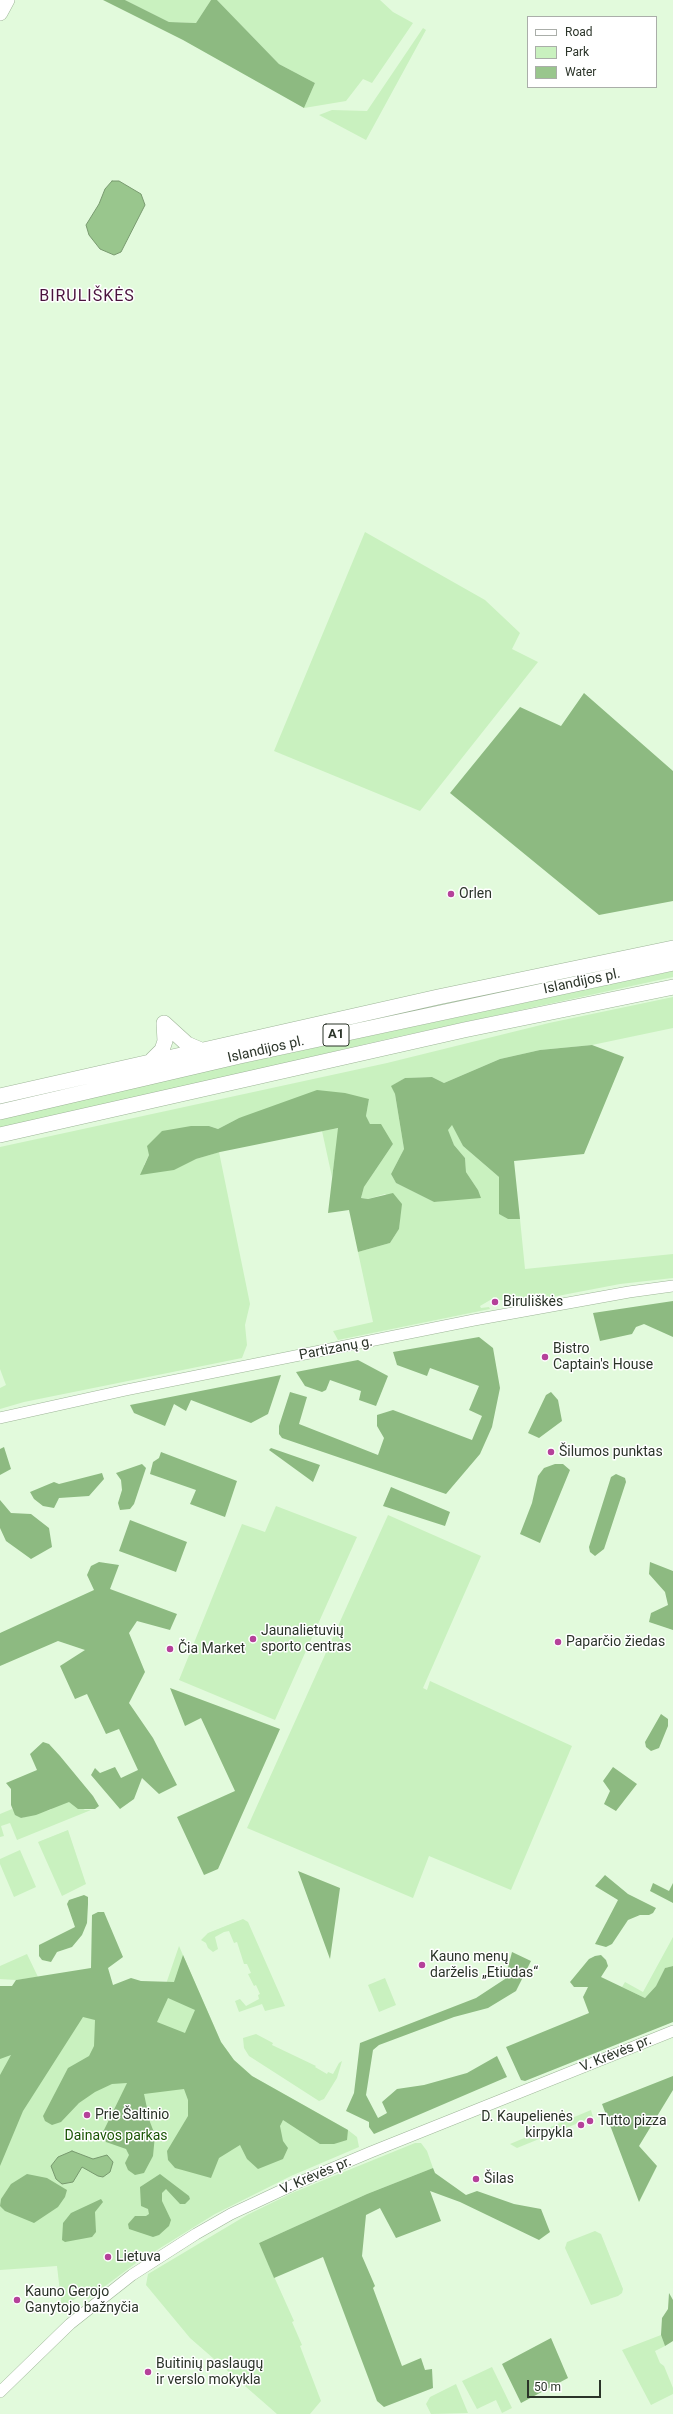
<!DOCTYPE html>
<html>
<head>
<meta charset="utf-8">
<style>
	body { margin:0 }
	#map { position:relative; width:673px; height:2414px; overflow:hidden; background:#e2fadc; font-family:Roboto,sans-serif }
	canvas { display:block }
	.legend { position:absolute; left:527px; top:16px; width:130px; height:72px; box-sizing:border-box; background:#fff; border:1px solid #aaaea9; margin:0; padding:5px 7px; list-style:none; font-size:12px; color:#2b3429 }
	.legend li { display:flex; align-items:center; gap:8px; height:20px }
	.legend b { width:20px; border:1px solid #aaaea9 }
	.scale { position:absolute; left:527px; top:2380px; width:74px; height:18px; box-sizing:border-box; border:2px solid #2b3429; border-top:0; padding-left:5px; font-size:12px; line-height:14px; white-space:nowrap; color:#2b3429; -webkit-text-stroke:3px #fff; paint-order:stroke }
</style>
</head>
<body>
<div id="map">
<canvas width="673" height="2414"></canvas>
<ul class="legend">
<li><b style="height:5px;background:#fff"></b>Road</li>
<li><b style="height:11px;background:#c9f1bf"></b>Park</li>
<li><b style="height:11px;background:#99c68d"></b>Water</li>
</ul>
<div class="scale">50 m</div>
</div>
<script>
const context = document.querySelector('canvas').getContext('2d');
context.lineJoin = 'round';
function paint(path, color) { context.fillStyle = color; context.fill(path, 'evenodd'); }
const toPath = rows => new Path2D(rows.map(r => 'M' + r).join(''));
function trace(path, color, width, dash) { context.strokeStyle = color; context.lineWidth = width; context.lineCap = dash ? 'butt' : 'round'; context.setLineDash(dash || []); context.stroke(path); }
function drawText(font, color, halo, rows, align = 'center') {
  context.font = font + ' Roboto,sans-serif'; context.lineWidth = 3; context.setLineDash([]); context.textBaseline = 'middle'; context.strokeStyle = halo; context.fillStyle = color; for (const [text, x, y, turn = 0] of rows) {
    context.save(); context.translate(x, y); context.rotate((+turn || 0) * Math.PI / 180); context.textAlign = isNaN(turn) ? turn : align; if (halo) context.strokeText(text, 0, 0); context.fillText(text, 0, 0); context.restore();
  }
}
const green = toPath([
	[125,0,211,0,196,23,169,22],
	[217,0,380,0,393,12,413,23,372,83,363,79,346,101,304,108,315,83,279,64],
	[423,28,426,30,366,140,319,115,332,110,367,111],
	[365,532,485,600,520,633,512,649,538,662,420,811,274,751],
	[673,971,673,977,387,1039,0,1130,0,1119,132,1087],
	[673,997,673,1028,592,1045,540,1050,500,1059,444,1083,432,1077,405,1078,392,1086,395,1094,404,1149,391,1174,396,1183,434,1202,449,1200,478,1190,466,1172,465,1158,454,1145,447,1129,452,1124,463,1146,499,1177,499,1213,508,1219,520,1219,525,1269,673,1254,673,1278,620,1284,547,1298,546,1294,535,1296,535,1300,524,1302,522,1298,509,1301,492,1299,480,1306,481,1308,489,1307,490,1309,338,1340,333,1331,373,1322,358,1252,390,1243,399,1229,401,1204,385,1194,368,1199,361,1198,364,1187,393,1144,370,1124,366,1116,369,1099,239,1118,218,1129,209,1126,149,1155,144,1165,196,1159,219,1152,250,1304,245,1325,247,1345,242,1358,24,1402,0,1409,0,1388,6,1385,0,1369,0,1147,387,1063,549,1023],
	[339,1128,332,1177,322,1131],
	[276,1506,357,1537,275,1720,179,1680,242,1524,265,1532],
	[388,1515,481,1556,423,1688,427,1690,430,1681,572,1746,511,1890,429,1856,413,1898,247,1828],
	[69,1801,85,1810,91,1810,17,1840,10,1823,1,1826,4,1836,0,1837,0,1814,12,1809,21,1818,50,1810,57,1805],
	[68,1830,86,1884,62,1896,38,1842],
	[20,1850,36,1887,14,1897,0,1864,0,1859],
	[243,1919,248,1922,285,2006,265,2011,262,2004,239,2012,235,2001,240,1999,246,2006,259,1999,258,1995,260,1994,256,1985,254,1986,248,1974,251,1973,247,1964,244,1964,237,1942,234,1943,229,1931,224,1932,215,1937,218,1949,213,1952,208,1948,206,1943,201,1940,208,1933],
	[673,1937,673,1966,665,1968,656,1986,645,1998,622,1987,625,1982,643,1992],
	[179,1946,221,2042,234,2060,252,2076,348,2130,357,2137,359,2147,291,2176,215,2214,136,2263,88,2299,83,2293,59,2311,61,2301,57,2266,0,2270,0,1986,12,1986,89,2008,166,1984],
	[27,1954,38,1977,16,1980,0,1979,0,1966],
	[385,1978,396,2005,379,2012,368,1985],
	[256,2034,273,2043,272,2045,316,2066,315,2067,327,2074,328,2072,333,2074,339,2063,342,2061,337,2078,324,2099,319,2101,249,2056,244,2048,243,2038],
	[591,2110,593,2117,517,2148,510,2144],
	[415,2143,421,2143,427,2151,433,2168,367,2194,259,2243,294,2321,292,2322,302,2345,300,2346,321,2401,310,2414,277,2414,190,2338,146,2285,148,2274,247,2215,292,2193],
	[595,2231,601,2234,623,2289,622,2293,618,2296,591,2305,565,2248,567,2242],
	[661,2335,665,2346,655,2351,660,2363,664,2366,673,2388,673,2394,651,2405,622,2350],
	[492,2367,512,2408,502,2413,496,2400,477,2409,462,2381],
	[456,2384,468,2413,431,2414,426,2404,430,2397]
]);
const forest = toPath([
	[103,0,125,0,169,22,196,23,211,0,217,0,279,64,315,83,304,108,183,40],
	[584,693,673,771,673,901,599,915,450,793,520,707,561,726],
	[592,1045,624,1057,584,1154,514,1161,520,1219,508,1219,499,1214,499,1177,463,1146,452,1125,448,1130,454,1145,465,1158,466,1172,478,1190,481,1198,434,1202,396,1183,391,1174,404,1149,395,1094,391,1086,405,1078,432,1077,444,1083,500,1059,540,1050],
	[317,1090,345,1093,369,1099,366,1116,370,1124,381,1124,393,1144,364,1187,361,1198,368,1199,393,1193,402,1204,399,1229,390,1243,358,1252,349,1210,328,1213,338,1128,220,1152,196,1159,174,1170,140,1175,149,1155,147,1146,162,1131,191,1126,209,1126,218,1129,239,1118],
	[673,1301,673,1337,644,1324,636,1327,632,1334,600,1341,593,1313],
	[479,1337,493,1348,500,1388,492,1427,480,1454,446,1494,282,1438,279,1434,279,1426,290,1392,307,1397,299,1424,378,1455,384,1438,377,1426,377,1415,393,1410,472,1440,482,1416,469,1410,479,1386,430,1368,427,1376,397,1365,393,1352],
	[358,1360,388,1376,376,1406,359,1400,361,1391,330,1380,326,1390,322,1392,305,1386,296,1372],
	[281,1375,268,1414,251,1423,191,1400,186,1411,174,1404,165,1426,134,1413,130,1405],
	[551,1392,558,1400,562,1421,539,1438,528,1433,546,1395],
	[4,1447,11,1469,0,1475,0,1449],
	[271,1448,320,1465,313,1482,269,1450],
	[161,1452,237,1481,225,1517,190,1504,196,1490,150,1474,153,1462,159,1458],
	[142,1464,146,1468,134,1504,130,1509,120,1510,118,1503,122,1490,121,1480,116,1473],
	[555,1464,563,1464,570,1470,540,1543,520,1534,532,1503,538,1476,544,1468],
	[102,1473,104,1479,89,1496,59,1498,54,1508,43,1506,34,1499,30,1492,54,1482,59,1484],
	[616,1474,625,1478,626,1482,604,1549,595,1556,590,1552,589,1547,611,1477],
	[391,1487,450,1512,445,1526,383,1506],
	[0,1500,11,1513,31,1514,49,1528,52,1547,31,1559,6,1541,0,1528],
	[130,1520,187,1542,176,1572,119,1551],
	[99,1562,119,1565,110,1589,177,1614,170,1630,137,1621,129,1633,145,1672,129,1703,153,1738,177,1785,159,1794,142,1778,134,1799,120,1809,91,1775,95,1768,100,1773,115,1767,121,1778,138,1770,119,1729,106,1734,87,1694,75,1699,60,1666,85,1650,58,1641,0,1666,0,1633,94,1590,87,1575,91,1566],
	[650,1562,673,1571,673,1630,649,1622,651,1613,668,1605,665,1592,649,1574],
	[170,1688,280,1729,218,1869,204,1875,177,1817,235,1791,201,1718,185,1726],
	[661,1714,668,1719,668,1726,659,1748,651,1751,646,1747,645,1742],
	[43,1742,49,1744,60,1756,93,1796,99,1806,95,1809,78,1809,69,1802,36,1815,21,1818,15,1815,11,1805,11,1789,6,1783,37,1770,30,1754],
	[613,1767,637,1784,616,1811,604,1804,610,1791,603,1781],
	[298,1871,340,1888,330,1959],
	[605,1875,628,1894,656,1908,653,1913,649,1915,640,1915,628,1920,612,1944,606,1947,595,1944,618,1900,595,1886],
	[653,1883,669,1891,673,1883,673,1903,650,1891],
	[84,1895,88,1897,88,1904,87,1923,82,1935,72,1947,57,1952,51,1962,42,1960,39,1956,39,1945,75,1927,67,1904,69,1900],
	[98,1912,104,1912,123,1957,108,1968,113,1985,131,1978,141,1981,174,1982,183,1955,221,2042,234,2060,252,2076,348,2130,347,2140,334,2144,320,2144,283,2120,280,2126,283,2141,288,2148,283,2159,258,2169,247,2159,240,2145,219,2158,211,2178,175,2168,168,2160,167,2151,188,2116,188,2100,184,2089,144,2094,150,2122,155,2135,153,2156,144,2173,135,2175,128,2170,125,2163,129,2155,126,2149,106,2142,103,2132,127,2083,112,2084,95,2092,79,2103,61,2122,52,2125,45,2121,43,2116,68,2068,89,2056,94,2046,95,2020,83,2017,23,2111,0,2166,0,2075,11,2055,0,2059,0,1986,12,1986,16,1980,91,1968,92,1915],
	[168,1998,195,2010,185,2033,157,2022],
	[512,1952,531,1961,516,1991,488,2008,454,2017,379,2045,373,2050,366,2095,378,2118,387,2113,382,2102,397,2089,424,2085,467,2073,497,2056,507,2077,374,2134,369,2127,369,2122,346,2111,354,2093,360,2043,476,1998,505,1979],
	[601,1955,606,1960,608,1966,601,1977,645,1998,656,1986,665,1968,673,1966,673,2022,525,2081,521,2080,506,2047,589,2013,583,1997,588,1987,574,1987,570,1982,589,1959,595,1956],
	[673,2076,673,2090,639,2146,657,2166,639,2202,602,2104],
	[433,2168,435,2173,466,2195,477,2191,514,2204,541,2209,550,2232,539,2240,460,2202,430,2191,441,2221,396,2238,380,2208,366,2215,362,2256,375,2286,373,2288,402,2366,421,2358,425,2370,432,2369,433,2388,384,2407,377,2401,323,2257,274,2278,259,2243,367,2194],
	[27,2174,47,2178,67,2190,65,2197,58,2207,34,2223,5,2211,0,2206,1,2199,11,2184],
	[160,2174,189,2196,190,2199,185,2204,180,2204,166,2189,162,2193,162,2201,171,2220,169,2226,159,2235,153,2237,129,2229,128,2224,135,2216,146,2216,149,2214,148,2209,141,2206,140,2187],
	[101,2199,103,2202,95,2212,96,2232,92,2237,65,2242,62,2240,63,2223,71,2213],
	[669,2293,673,2300,673,2341,665,2346,661,2335,662,2318,668,2309],
	[551,2338,568,2378,521,2403,502,2364]
]);
const water = toPath([
	[112,181,119,181,141,194,145,205,121,252,114,255,100,249,89,235,86,225,99,204,105,189,112,181],
	[72,2151,93,2159,107,2155,113,2162,110,2172,103,2177,98,2176,82,2167,73,2182,62,2184,56,2179,51,2166,58,2157,72,2151]
]);
const secondary = toPath([
	[0,1418,126,1390,474,1320,629,1292,673,1286],
	[0,2392,70,2324,132,2275,196,2234,231,2214,295,2184,371,2152,673,2031]
]);
const highway = toPath([
	[0,13,7,0],
	[164,1023,187,1044,201,1050],
	[151,1061,162,1050,165,1041,164,1023],
	[0,1096,438,997,673,948],
	[0,1112,240,1056,673,963],
	[0,1135,464,1030,673,987]
]);
const markers = [
	[451,894,4,"#b5419a"],
	[495,1302,4,"#b5419a"],
	[545,1357,4,"#b5419a"],
	[551,1452,4,"#b5419a"],
	[253,1639,4,"#b5419a"],
	[558,1642,4,"#b5419a"],
	[170,1649,4,"#b5419a"],
	[422,1965,4,"#b5419a"],
	[87,2115,4,"#b5419a"],
	[590,2121,4,"#b5419a"],
	[581,2125,4,"#b5419a"],
	[476,2179,4,"#b5419a"],
	[108,2257,4,"#b5419a"],
	[17,2300,4,"#b5419a"],
	[148,2372,4,"#b5419a"]
];
const shields = [
	[336,1035,26]
];
const shieldNames = [
	["A1",336,1035]
];
const poiNames = [
	["Orlen",459,894],
	["Biruliškės",503,1302],
	["Bistro",553,1349],
	["Captain's House",553,1365],
	["Šilumos punktas",559,1452],
	["Jaunalietuvių",261,1631],
	["sporto centras",261,1647],
	["Paparčio žiedas",566,1642],
	["Čia Market",178,1649],
	["Kauno menų",430,1957],
	["darželis „Etiudas“",430,1973],
	["Prie Šaltinio",95,2115],
	["D. Kaupelienės",573,2117,"right"],
	["kirpykla",573,2133,"right"],
	["Tutto pizza",598,2121],
	["Šilas",484,2179],
	["Lietuva",116,2257],
	["Kauno Gerojo",25,2292],
	["Ganytojo bažnyčia",25,2308],
	["Buitinių paslaugų",156,2364],
	["ir verslo mokykla",156,2380]
];
const streetNames = [
	["Islandijos pl.",582,982,-12],
	["Islandijos pl.",266,1050,-13],
	["Partizanų g.",336,1349,-11],
	["V. Krėvės pr.",616,2054,-22],
	["V. Krėvės pr.",316,2176,-23]
];
const parkNames = [
	["Dainavos parkas",116,2136]
];
const quarterNames = [
	["BIRULIŠKĖS",87,297]
];
paint(green, '#c9f1bf');
paint(forest, '#8dba81');
paint(water, '#99c68d');
trace(water, '#789a6f', 1);
trace(secondary, '#9eb598', 12);
trace(highway, '#9eb598', 16);
trace(secondary, '#fff', 11);
trace(highway, '#fff', 15);
for (const [x, y, r, color] of markers) { const dot = new Path2D(); dot.arc(x, y, r, 0, 2 * Math.PI); context.fillStyle = color; context.fill(dot); trace(dot, '#fff', 1.5); }
for (const [x, y, w] of shields) { const box = new Path2D(); box.roundRect(x - w / 2, y - 11, w, 22, 3); context.fillStyle = '#fff'; context.fill(box); trace(box, '#2b3429', 1); }
drawText('bold 13px', '#2b3429', null, shieldNames);
drawText('14px', '#2b3429', '#fff', poiNames, 'left');
drawText('14px', '#2b3429', '#fff', streetNames);
drawText('14px', '#1b5505', '#fff', parkNames);
context.letterSpacing = '1px';
drawText('16px', '#4a133d', '#fff', quarterNames);
context.letterSpacing = '0px';
</script>
</body>
</html>
